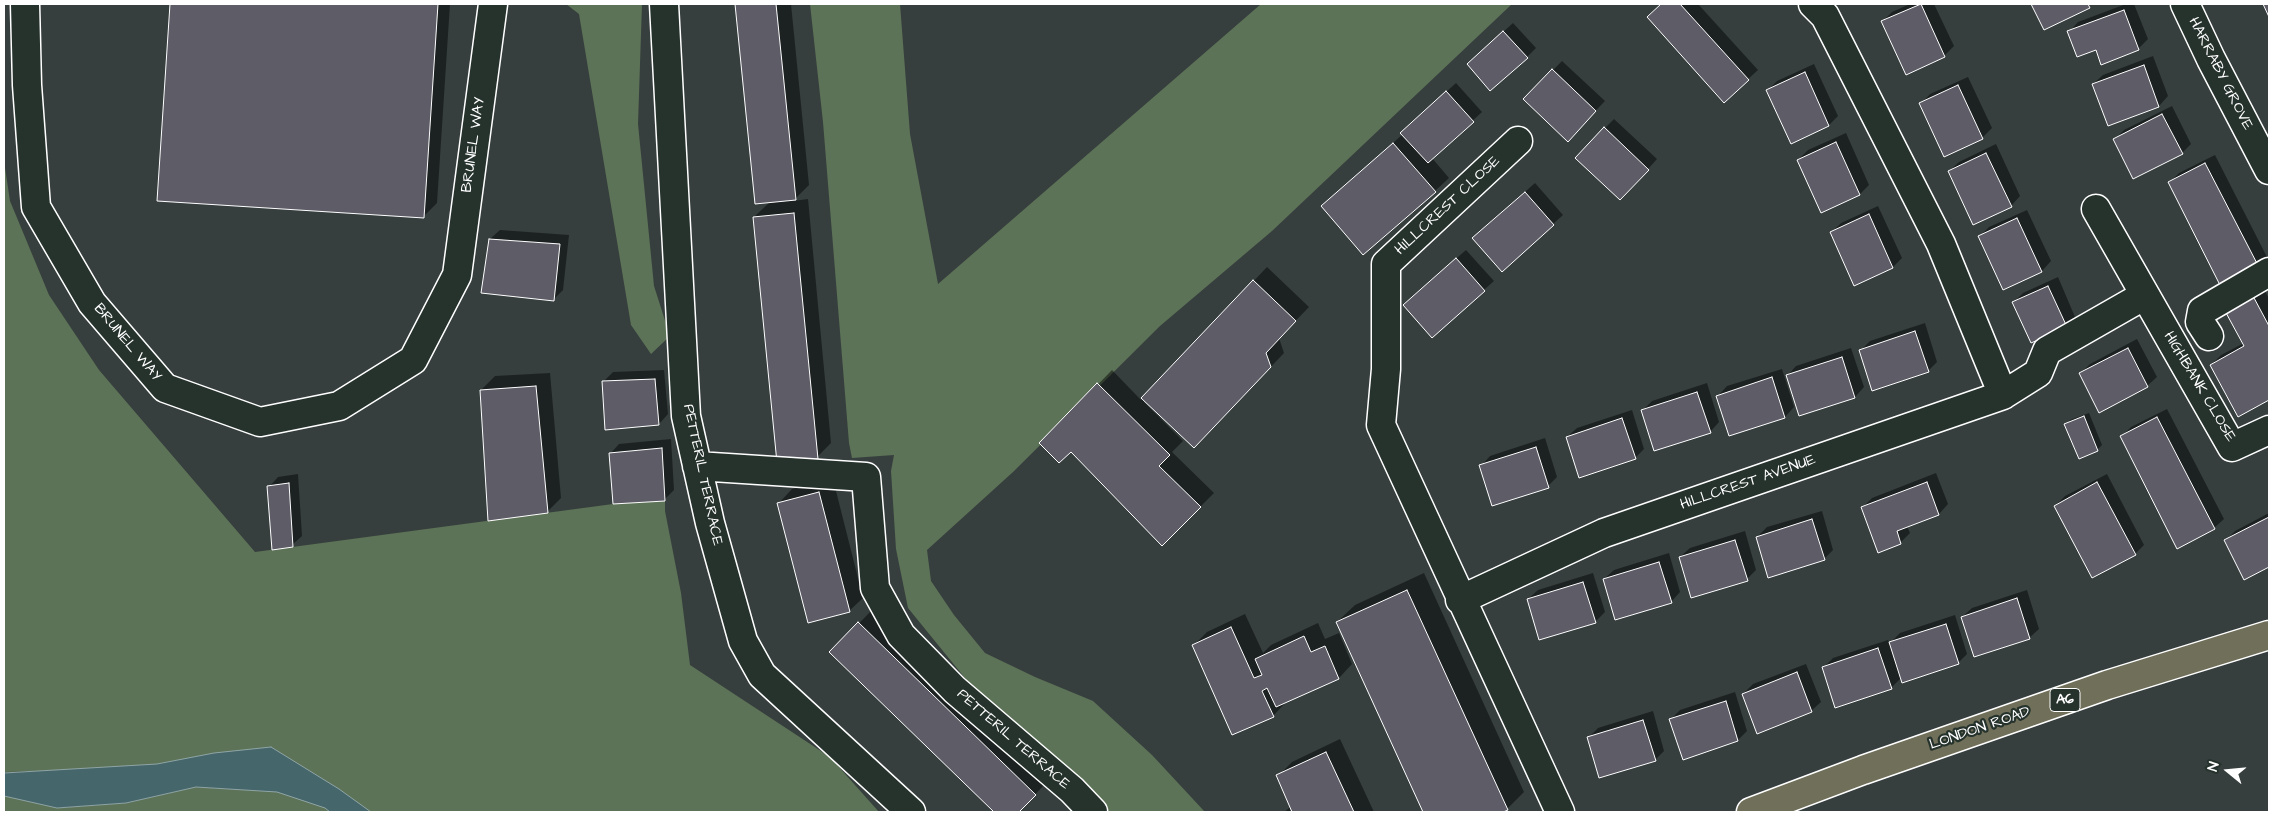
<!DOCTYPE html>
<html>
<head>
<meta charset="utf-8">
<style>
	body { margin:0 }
	#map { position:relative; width:2273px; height:816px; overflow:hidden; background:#363f3e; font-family:"Architects Daughter",sans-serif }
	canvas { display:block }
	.frame { position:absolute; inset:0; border:5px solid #fff; pointer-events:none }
	.north { position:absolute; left:2203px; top:746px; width:50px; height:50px; -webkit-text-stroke:4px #26332d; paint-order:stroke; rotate:287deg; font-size:14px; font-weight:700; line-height:20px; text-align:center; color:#fff }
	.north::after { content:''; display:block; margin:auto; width:18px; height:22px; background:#fff; clip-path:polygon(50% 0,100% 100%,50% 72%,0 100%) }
</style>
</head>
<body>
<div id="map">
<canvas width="2273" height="816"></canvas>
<div class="frame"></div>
<div class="north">N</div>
</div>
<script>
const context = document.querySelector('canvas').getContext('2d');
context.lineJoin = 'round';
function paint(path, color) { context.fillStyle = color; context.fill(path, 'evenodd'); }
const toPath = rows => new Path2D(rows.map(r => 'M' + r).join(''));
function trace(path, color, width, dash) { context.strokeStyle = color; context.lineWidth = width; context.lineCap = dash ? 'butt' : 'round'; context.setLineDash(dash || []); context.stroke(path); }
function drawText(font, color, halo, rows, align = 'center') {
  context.font = font + ' "Architects Daughter",sans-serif'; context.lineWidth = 4.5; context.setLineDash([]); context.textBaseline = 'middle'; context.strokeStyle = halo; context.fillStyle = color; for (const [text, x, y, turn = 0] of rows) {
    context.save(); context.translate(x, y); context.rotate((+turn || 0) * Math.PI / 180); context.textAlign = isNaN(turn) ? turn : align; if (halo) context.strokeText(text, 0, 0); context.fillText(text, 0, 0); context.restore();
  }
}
const green = toPath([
	[566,4,642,4,638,124,654,286,670,336,651,354,631,325,579,14],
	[810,4,900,4,910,134,938,284,1261,4,1512,4,1272,231,1160,326,1013,472,927,550,931,581,954,615,985,653,1035,677,1093,701,1152,755,1205,812,1074,812,908,608,896,549,891,471,894,455,852,458,849,443,823,122],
	[4,161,10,201,49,295,99,370,255,552,613,504,665,501,665,511,681,593,690,665,830,757,879,812,4,812,5,796,57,808,126,803,196,787,247,790,174,768,4,772]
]);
const water = toPath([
	[271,747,339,789,371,812,330,812,325,808,277,792,196,787,126,803,57,808,4,796,4,773,157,764,214,753,271,747]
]);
const shadow = toPath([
	[171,4,450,4,437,203,423,217,159,200],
	[736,4,791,4,809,185,793,201,808,199,831,443,817,457,754,217,770,202,756,203],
	[1662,4,1698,4,1758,70,1724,101,1648,17],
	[1910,4,1934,4,1954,46,1944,56,1883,21,1892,12],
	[2033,4,2092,4,2044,28],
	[2126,4,2134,4,2148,39,2138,49,2069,32,2078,22],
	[1513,23,1536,48,1527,57,1478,55],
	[2153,56,2168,96,2159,106,2108,125,2093,84,2103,75],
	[1562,61,1605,101,1577,130,1525,99],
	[1814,64,1838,116,1829,125,1767,91,1777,81],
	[1968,77,1992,128,1982,138,1921,104,1930,94],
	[1456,83,1482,112,1432,158,1449,178,1435,191,1323,206,1403,134,1412,123],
	[2172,106,2191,144,2182,153,2115,139,2124,130],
	[1614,119,1657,159,1630,189,1605,128],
	[1846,133,1869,185,1860,194,1822,212,1798,160,1808,150],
	[1996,144,2020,196,2011,206,1949,171,1959,162],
	[2215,155,2269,261,2262,274,2169,183,2179,173],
	[1535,183,1563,215,1502,270,1483,229],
	[1878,206,1902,258,1893,267,1855,284,1831,233,1841,223],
	[2027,210,2051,261,2042,271,2004,288,1980,236,1989,227],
	[500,230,569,235,563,290,553,300,490,239],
	[1466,250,1494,281,1432,336,1414,295],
	[1267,267,1309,307,1279,338,1284,353,1208,433,1145,400,1144,402,1183,441,1172,452,1214,493,1162,545,1071,450,1041,443,1112,370,1141,400],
	[2058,277,2075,317,2066,326,2014,302,2023,293],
	[2263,287,2269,299,2269,399,2238,415,2211,365,2221,355,2244,343,2227,311],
	[1925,323,1937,362,1928,371,1861,350,1870,341],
	[2137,339,2157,377,2147,386,2081,373,2090,364],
	[1851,348,1864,387,1855,397,1800,415,1787,376,1796,366],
	[1782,369,1794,407,1785,417,1730,435,1718,396,1727,386],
	[664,370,668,414,659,424,606,428,603,382,613,372],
	[550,373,561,498,547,512,481,390,495,376],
	[1707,383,1719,422,1710,432,1642,411,1652,401],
	[2167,409,2224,519,2214,528,2121,437,2131,427],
	[1632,410,1644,449,1635,458,1567,437,1577,428],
	[2089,413,2102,445,2097,450,2066,425,2070,420],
	[1545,438,1557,477,1548,486,1481,466,1490,456],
	[671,439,674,490,664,500,610,454,619,444],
	[1936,473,1948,504,1939,514,1907,526,1910,533,1900,543,1863,507,1872,498],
	[298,474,302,536,292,545,269,487,278,477],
	[2107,474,2144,545,2135,554,2055,506,2065,496],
	[833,479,863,598,849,611,779,503,792,489],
	[1822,511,1833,550,1824,559,1757,537,1767,527],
	[2269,513,2269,566,2245,578,2226,540,2235,531],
	[1745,531,1756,570,1747,579,1680,557,1690,548],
	[1669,553,1680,592,1671,602,1604,579,1614,570],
	[1424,573,1524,792,1507,809,1500,812,1425,812,1337,622,1355,605],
	[1593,573,1605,612,1595,622,1528,599,1538,590],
	[2027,590,2039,629,2029,638,1962,617,1972,608],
	[873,609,1049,780,1018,812,996,812,831,652],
	[1245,614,1263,653,1271,645,1318,623,1325,639,1339,633,1352,664,1339,678,1287,701,1273,716,1193,646,1207,632],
	[1955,615,1967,654,1958,663,1902,677,1891,688,1824,667,1833,658,1888,640,1889,644,1900,633],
	[1806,664,1821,702,1811,711,1743,694,1753,684],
	[1735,692,1747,731,1738,740,1683,758,1671,719,1680,710],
	[1653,711,1664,751,1655,760,1588,738,1598,728],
	[1340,739,1374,812,1284,812,1292,806,1278,776,1292,762]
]);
const building = toPath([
	[170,4,438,4,424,218,157,201,170,4],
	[735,4,776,4,796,200,755,204,735,4],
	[1661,4,1680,4,1749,80,1724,103,1647,17,1661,4],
	[1921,4,1945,57,1906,75,1881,21,1921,4],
	[2031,4,2088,4,2090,8,2044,30,2031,4],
	[2263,4,2269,4,2269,17,2263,4],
	[2124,10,2139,50,2101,65,2096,50,2077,57,2067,31,2124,10],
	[1503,31,1528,58,1490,91,1467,64,1503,31],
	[2144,65,2159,107,2108,126,2092,84,2144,65],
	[1552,69,1596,111,1568,142,1523,99,1552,69],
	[1805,72,1829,126,1791,144,1766,90,1805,72],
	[1958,85,1983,139,1944,157,1919,103,1958,85],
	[1446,91,1474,122,1428,163,1400,133,1446,91],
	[2162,114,2183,154,2133,179,2113,139,2162,114],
	[1604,127,1649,170,1620,200,1575,158,1604,127],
	[1836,142,1860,195,1821,213,1797,160,1836,142],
	[1393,143,1436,192,1363,255,1321,206,1393,143],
	[1986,153,2012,207,1973,225,1948,171,1986,153],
	[2205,163,2263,275,2225,295,2168,182,2205,163],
	[1525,192,1554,225,1502,272,1472,238,1525,192],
	[794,213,818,459,777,463,753,217,794,213],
	[1869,214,1893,268,1854,286,1830,232,1869,214],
	[2017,218,2042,272,2003,290,1978,236,2017,218],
	[489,239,560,244,554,301,481,293,489,239],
	[1456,258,1485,291,1432,338,1403,305,1456,258],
	[1253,280,1296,321,1266,353,1271,367,1194,448,1141,398,1253,280],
	[2048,286,2067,327,2031,343,2012,302,2048,286],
	[2253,296,2269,326,2269,400,2238,417,2210,365,2244,346,2225,311,2253,296],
	[1915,331,1929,372,1872,391,1859,350,1915,331],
	[2128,348,2148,387,2099,413,2079,373,2128,348],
	[1842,357,1855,398,1799,416,1786,375,1842,357],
	[1772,377,1785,418,1729,436,1716,396,1772,377],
	[655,379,659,425,605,430,602,381,655,379],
	[1097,383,1170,455,1159,466,1201,507,1162,546,1071,452,1059,463,1039,443,1097,383],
	[536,386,548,513,488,521,480,390,536,386],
	[1697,392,1711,433,1654,451,1641,410,1697,392],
	[2084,416,2098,451,2079,459,2064,424,2084,416],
	[2157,417,2215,529,2177,549,2120,436,2157,417],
	[1622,418,1636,459,1579,478,1566,437,1622,418],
	[1536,447,1549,488,1492,506,1479,465,1536,447],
	[662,448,665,501,613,504,609,453,662,448],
	[1927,482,1939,515,1897,531,1901,544,1878,553,1861,507,1927,482],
	[2097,482,2136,555,2092,578,2054,506,2097,482],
	[289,483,293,547,272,550,267,486,289,483],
	[819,492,850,612,808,623,777,503,819,492],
	[2269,517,2269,567,2244,580,2224,540,2269,517],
	[1812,519,1825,560,1768,578,1756,537,1812,519],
	[1735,540,1748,581,1691,598,1679,557,1735,540],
	[1659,562,1672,603,1615,620,1603,579,1659,562],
	[1583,582,1596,623,1539,640,1527,599,1583,582],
	[1407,590,1508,810,1503,812,1423,812,1336,622,1407,590],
	[2017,598,2030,639,1974,657,1961,617,2017,598],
	[858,622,1036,795,1019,812,994,812,829,652,858,622],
	[1946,624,1959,664,1902,683,1889,642,1946,624],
	[1231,627,1254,678,1262,675,1255,659,1304,636,1311,652,1325,646,1339,679,1276,707,1267,688,1262,691,1274,717,1232,735,1192,645,1231,627],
	[1878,648,1892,689,1835,708,1822,667,1878,648],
	[1797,672,1812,712,1757,734,1742,694,1797,672],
	[1726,701,1738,741,1683,760,1669,719,1726,701],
	[1643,720,1656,761,1599,778,1587,737,1643,720],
	[1326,752,1354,812,1292,812,1276,775,1326,752]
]);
const minor = toPath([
	[25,4,27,85,36,207,92,303,165,388,260,422,339,406,413,360,457,275,493,4],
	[664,4,686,416,710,523,743,641,762,675,911,812],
	[1813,4,1825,16,1941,244,2003,395],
	[2185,4,2211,59,2269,170],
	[1518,141,1386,264,1386,369,1381,425,1560,812],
	[2096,209,2232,447,2269,430],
	[2209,336,2200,322,2202,311,2269,272],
	[697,466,866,477,875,588,901,635,955,690,1072,790,1093,812],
	[1460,600,1604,533,2003,395,2038,373,2047,351,2145,295]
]);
const major = toPath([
	[1751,812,1863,770,2107,685,2269,635]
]);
const shields = [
	[2065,700,30]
];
const shieldNames = [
	["A6",2065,700]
];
const streetNames = [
	["HARRABY GROVE",2220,74,63],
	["BRUNEL WAY",474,145,-82],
	["HILLCREST CLOSE",1448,206,-43],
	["BRUNEL WAY",127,343,50],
	["HIGHBANK CLOSE",2199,387,59],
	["PETTERIL TERRACE",702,475,78],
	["HILLCREST AVENUE",1748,483,-19],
	["LONDON ROAD",1980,729,-19],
	["PETTERIL TERRACE",1013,740,41]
];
paint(green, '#5d7357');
paint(water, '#45676b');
trace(water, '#8fa4a6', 1);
paint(shadow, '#0007');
paint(building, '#5d5c67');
trace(building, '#fff', 1);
trace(minor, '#fff', 31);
trace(major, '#fff', 31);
trace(minor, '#26332d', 28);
trace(major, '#706f59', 28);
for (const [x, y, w] of shields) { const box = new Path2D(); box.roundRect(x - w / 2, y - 11.5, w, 23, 4); context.fillStyle = '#26332d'; context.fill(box); trace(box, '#fff', 1); }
drawText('bold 14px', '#fff', null, shieldNames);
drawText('15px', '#fff', '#26332d', streetNames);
</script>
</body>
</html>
